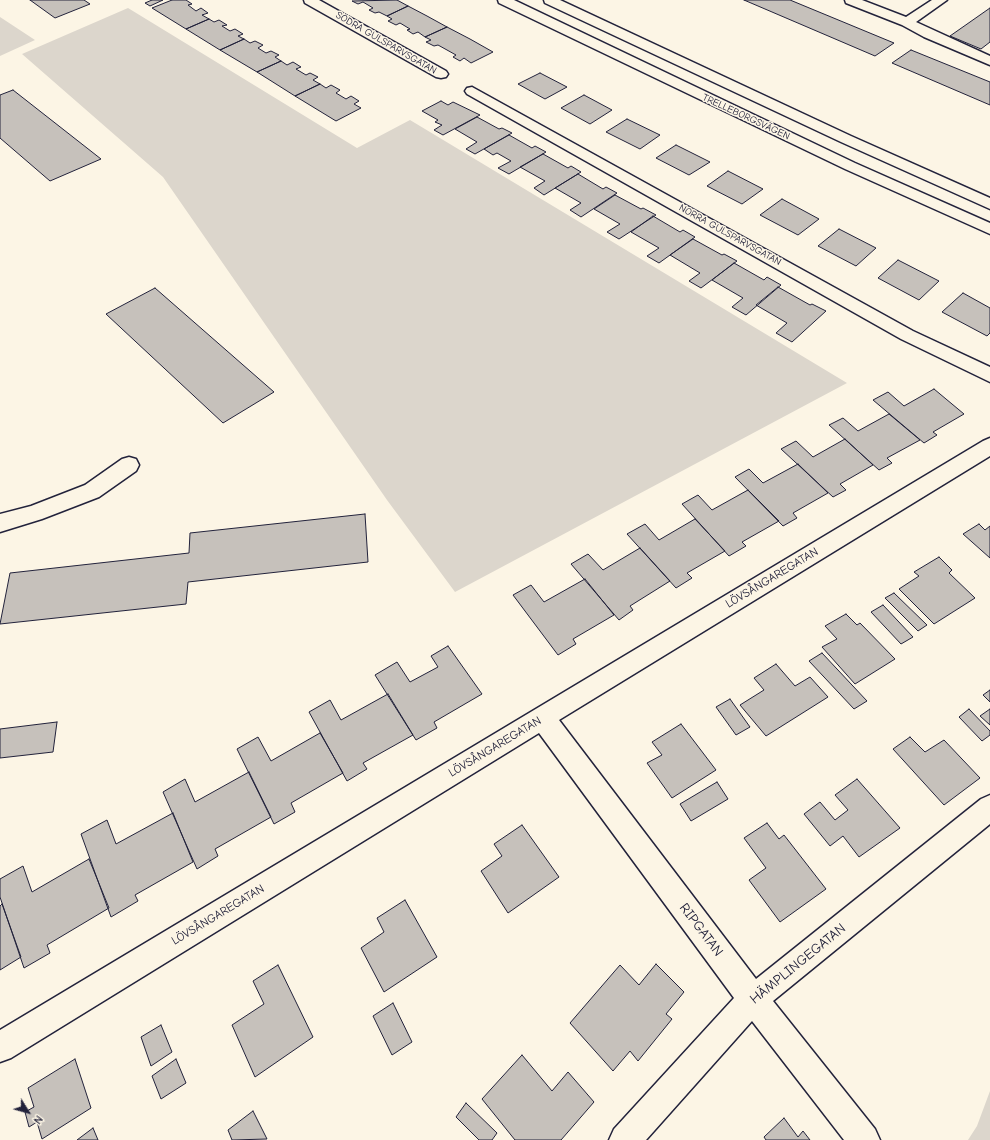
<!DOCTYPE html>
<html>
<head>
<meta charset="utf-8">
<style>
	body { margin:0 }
	#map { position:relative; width:990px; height:1140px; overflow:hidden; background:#fcf5e5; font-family:"Comic Neue",sans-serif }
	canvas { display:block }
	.north { position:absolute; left:8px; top:1092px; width:40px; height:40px; -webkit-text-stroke:3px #fcf5e5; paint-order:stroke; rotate:127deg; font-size:11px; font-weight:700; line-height:16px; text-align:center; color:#22223b }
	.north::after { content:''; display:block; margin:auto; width:14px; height:18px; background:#22223b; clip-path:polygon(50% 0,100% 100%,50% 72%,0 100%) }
</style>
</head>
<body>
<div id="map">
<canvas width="990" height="1140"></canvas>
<div class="north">N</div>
</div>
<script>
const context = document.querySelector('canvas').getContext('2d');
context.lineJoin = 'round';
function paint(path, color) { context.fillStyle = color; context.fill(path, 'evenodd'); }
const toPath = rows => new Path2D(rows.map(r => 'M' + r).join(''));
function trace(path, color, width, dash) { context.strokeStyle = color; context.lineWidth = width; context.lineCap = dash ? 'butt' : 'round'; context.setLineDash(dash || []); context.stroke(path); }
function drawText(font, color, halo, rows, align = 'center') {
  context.font = font + ' "Comic Neue",sans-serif'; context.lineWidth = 3; context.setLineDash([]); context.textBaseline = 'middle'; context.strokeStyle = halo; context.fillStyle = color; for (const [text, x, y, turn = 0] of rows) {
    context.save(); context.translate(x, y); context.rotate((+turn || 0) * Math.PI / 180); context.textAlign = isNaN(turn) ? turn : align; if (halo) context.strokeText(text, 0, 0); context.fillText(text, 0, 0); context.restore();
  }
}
const green = toPath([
	[128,8,357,148,410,120,847,383,455,592,387,500,163,177,22,54],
	[0,17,35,40,0,56],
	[990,1091,990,1140,968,1140,977,1126]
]);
const building = toPath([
	[30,0,84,0,90,4,55,18,30,0],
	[152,0,163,0,150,6,145,3,152,0],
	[172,0,186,0,192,4,188,5,196,11,201,8,208,13,202,15,209,19,186,29,152,8,172,0],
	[397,0,408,6,387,16,379,12,375,13,369,10,373,8,363,2,358,4,352,1,397,0],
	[744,0,790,0,894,43,875,56,744,0],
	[408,6,427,16,447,27,425,37,418,32,413,34,407,30,410,29,400,23,396,25,388,21,392,19,387,16,408,6],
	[990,8,990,42,981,49,950,36,990,8],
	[209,19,214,22,219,20,227,25,222,26,230,31,235,29,243,34,238,36,244,39,220,50,186,29,209,19],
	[447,27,470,39,493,52,471,63,464,58,460,61,453,57,456,55,438,45,434,46,426,42,431,40,425,37,447,27],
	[244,39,250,43,255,41,263,45,258,48,266,53,271,51,279,55,275,57,281,61,257,72,220,50,244,39],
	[911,50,990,82,990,105,892,63,911,50],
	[281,61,287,65,293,62,301,67,296,69,306,75,310,73,318,77,313,80,320,84,295,96,257,72,281,61],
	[540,73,567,87,545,99,518,84,540,73],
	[320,84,326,88,331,85,340,90,336,93,346,99,351,96,359,101,354,104,361,108,336,121,295,96,320,84],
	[13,90,101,159,50,181,0,138,0,95,13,90],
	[584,95,612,110,590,124,561,108,584,95],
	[441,101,448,105,453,102,480,115,443,135,434,130,442,125,435,122,438,120,422,111,441,101],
	[477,117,499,129,502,128,512,133,475,154,466,149,477,142,455,129,477,117],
	[627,119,660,135,640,149,606,132,627,119],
	[509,135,532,148,535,146,546,152,509,174,498,168,511,161,497,153,493,155,484,149,509,135],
	[676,145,710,162,689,175,656,158,676,145],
	[543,154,568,168,571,166,581,172,544,195,534,188,545,181,520,167,543,154],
	[728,171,763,189,742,204,707,186,728,171],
	[578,174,603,189,606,187,617,193,581,217,570,210,581,203,555,188,578,174],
	[615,195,641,209,643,208,656,215,619,239,607,232,620,224,594,209,615,195],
	[782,199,819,219,798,235,760,215,782,199],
	[653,216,680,232,683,230,695,237,659,263,647,256,659,248,631,232,653,216],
	[839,229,876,248,856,266,818,246,839,229],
	[693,239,722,255,724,254,737,261,701,288,689,281,700,273,670,255,693,239],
	[898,260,939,281,919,300,878,278,898,260],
	[734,263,764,280,767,277,781,285,746,315,732,307,743,298,712,280,734,263],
	[778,287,810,305,812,304,826,311,792,342,776,333,787,323,756,305,778,287],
	[155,288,274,392,223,423,106,314,155,288],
	[963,293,990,308,990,333,987,336,942,312,963,293],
	[934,389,964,414,933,432,937,435,924,443,873,400,888,392,904,406,934,389],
	[889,414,920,440,887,458,892,463,879,470,829,425,843,418,858,431,889,414],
	[845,439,873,465,840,484,846,490,833,497,781,449,796,441,813,457,845,439],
	[798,464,828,493,793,513,797,518,783,526,735,477,749,469,763,483,798,464],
	[748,490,779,521,742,542,746,546,729,556,682,504,698,495,712,510,748,490],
	[365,514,368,562,188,582,186,604,0,624,10,573,189,553,190,533,365,514],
	[695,519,725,551,687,573,692,578,676,588,627,534,645,524,659,540,695,519],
	[979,524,985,530,990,526,990,558,963,534,979,524],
	[640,548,670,581,630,606,633,610,619,620,571,564,588,554,603,570,640,548],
	[939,557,952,570,949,573,975,598,934,624,899,589,919,576,914,572,939,557],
	[585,579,614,615,573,639,576,644,558,655,513,595,531,585,544,602,585,579],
	[894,593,927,625,918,631,885,598,894,593],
	[883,605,913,637,901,644,871,612,883,605],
	[846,614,857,625,860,623,895,659,855,684,822,647,837,639,825,626,846,614],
	[448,646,482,694,434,722,437,728,416,740,375,675,397,662,410,682,438,667,431,656,448,646],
	[822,653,867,701,854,709,809,661,822,653],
	[776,664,795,686,810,677,828,697,766,736,740,705,764,690,754,678,776,664],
	[990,690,990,702,983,695,990,690],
	[388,694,413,735,363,763,367,769,347,781,309,712,330,700,341,720,388,694],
	[730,699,750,727,736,735,716,707,730,699],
	[969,709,990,731,990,735,982,741,959,717,969,709],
	[990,709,990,725,980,716,990,709],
	[57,722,53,752,0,758,0,729,57,722],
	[681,724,716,770,672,798,647,763,662,755,652,742,681,724],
	[320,733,343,773,291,803,295,812,274,824,237,749,258,737,271,761,320,733],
	[910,737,925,752,944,740,980,778,944,805,893,749,910,737],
	[249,772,271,817,215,849,218,856,197,869,163,792,185,779,195,802,249,772],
	[857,779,900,828,859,857,843,836,830,846,804,814,820,802,835,820,848,810,835,795,857,779],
	[717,782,728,799,691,821,680,804,717,782],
	[173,813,193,862,135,895,138,901,111,917,81,834,107,820,116,844,173,813],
	[767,823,779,839,784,835,826,889,780,922,749,880,766,868,744,838,767,823],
	[522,825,559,877,508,913,481,871,502,856,494,844,522,825],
	[89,859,109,908,47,945,50,953,24,968,0,897,0,879,23,866,32,892,89,859],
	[405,900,437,957,384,992,361,948,384,932,377,918,405,900],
	[2,904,21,957,0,970,0,906,2,904],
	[656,964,684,992,666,1014,672,1019,638,1061,630,1051,613,1071,570,1023,620,965,639,985,656,964],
	[278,965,313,1037,255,1077,232,1025,264,1004,253,981,278,965],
	[393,1003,412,1042,392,1055,373,1016,393,1003],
	[161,1025,172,1052,151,1066,141,1037,161,1025],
	[522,1055,552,1091,568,1072,594,1102,561,1140,515,1140,482,1099,522,1055],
	[75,1059,91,1108,42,1139,37,1122,29,1127,25,1112,34,1107,28,1088,75,1059],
	[176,1059,186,1083,161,1099,152,1076,176,1059],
	[466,1103,497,1133,492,1140,479,1140,456,1117,466,1103],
	[253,1111,267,1139,232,1140,228,1130,253,1111],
	[784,1118,798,1137,803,1131,810,1140,766,1140,764,1137,784,1118],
	[93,1128,98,1140,77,1140,93,1128]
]);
const minor = toPath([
	[304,0,319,0,446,71,448,74,446,77,441,78,436,77,305,3,304,0],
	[845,0,862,0,906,17,932,0,947,0,916,22,990,56,990,65,924,37,902,25,846,3,845,0],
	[472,87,913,331,990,367,990,382,901,339,467,94,465,91,467,88,472,87],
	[990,438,990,456,559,720,756,979,981,799,990,795,990,824,773,1001,875,1129,880,1140,844,1140,752,1021,646,1140,609,1140,614,1129,734,998,539,733,11,1058,0,1062,0,1030,983,441,990,438],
	[129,457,136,459,139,465,136,471,99,497,42,519,0,532,0,514,31,506,85,485,122,459,129,457]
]);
const motorway = toPath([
	[498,0,514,0,855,163,990,223,990,234,845,169,499,3,498,0],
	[544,0,560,0,851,136,990,198,990,209,841,142,545,3,544,0]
]);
const farStreetnames = [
	["SÖDRA GULSPARVSGATAN",386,43,30],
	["TRELLEBORGSVÄGEN",746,117,25],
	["NORRA GULSPARVSGATAN",730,235,29]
];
const streetNames = [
	["LÖVSÅNGAREGATAN",772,578,-31],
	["LÖVSÅNGAREGATAN",495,747,-31],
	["LÖVSÅNGAREGATAN",218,915,-31]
];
const nearStreetnames = [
	["RIPGATAN",701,930,53],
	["HÄMPLINGEGATAN",798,964,-39]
];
paint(green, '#dcd6cc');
paint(building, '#c6c1bb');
trace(building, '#22223b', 1);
trace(minor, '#22223b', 3);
trace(motorway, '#22223b', 3);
paint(minor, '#fcf5e5');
paint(motorway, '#fcf5e5');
drawText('10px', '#22223b', '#fcf5e5', farStreetnames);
drawText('12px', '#22223b', '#fcf5e5', streetNames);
drawText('14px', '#22223b', '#fcf5e5', nearStreetnames);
</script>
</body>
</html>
